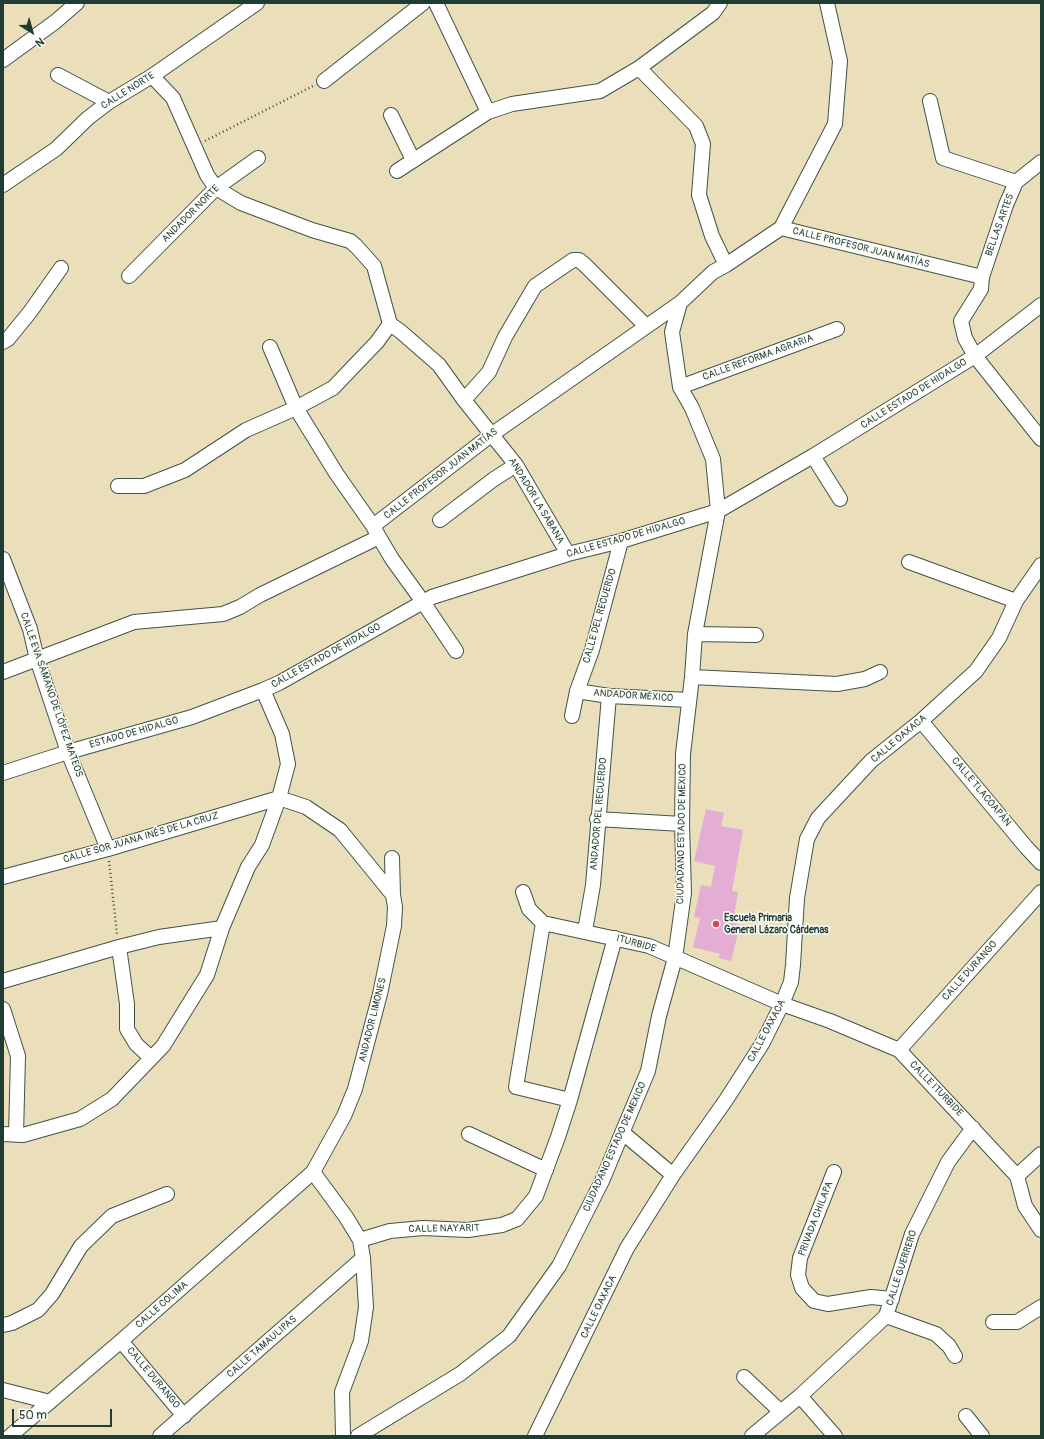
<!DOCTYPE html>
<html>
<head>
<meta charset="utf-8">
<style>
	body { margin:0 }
	#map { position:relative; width:1044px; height:1439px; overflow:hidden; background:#ebdebb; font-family:Pangolin,sans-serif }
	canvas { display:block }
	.frame { position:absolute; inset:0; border:4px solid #1f3d34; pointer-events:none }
	.north { position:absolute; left:12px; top:12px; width:40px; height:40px; -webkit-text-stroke:3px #fdfcf7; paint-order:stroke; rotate:143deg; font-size:11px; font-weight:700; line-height:16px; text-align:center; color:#1f3d34 }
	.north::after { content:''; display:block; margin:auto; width:14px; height:18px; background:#1f3d34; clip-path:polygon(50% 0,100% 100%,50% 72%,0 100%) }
	.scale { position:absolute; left:12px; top:1409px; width:100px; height:18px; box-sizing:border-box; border:2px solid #1f3d34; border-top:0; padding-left:5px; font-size:12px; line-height:14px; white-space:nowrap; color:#1f3d34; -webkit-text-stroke:3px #fdfcf7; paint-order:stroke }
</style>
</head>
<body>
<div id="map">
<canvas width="1044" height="1439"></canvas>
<div class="frame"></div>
<div class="north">N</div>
<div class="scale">50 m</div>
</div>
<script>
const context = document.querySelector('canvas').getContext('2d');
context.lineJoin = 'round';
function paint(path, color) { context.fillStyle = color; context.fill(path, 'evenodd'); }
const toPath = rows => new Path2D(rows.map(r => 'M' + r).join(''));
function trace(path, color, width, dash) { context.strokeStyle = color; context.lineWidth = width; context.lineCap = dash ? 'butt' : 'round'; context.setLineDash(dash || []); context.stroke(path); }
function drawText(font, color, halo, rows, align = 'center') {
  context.font = font + ' Pangolin,sans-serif'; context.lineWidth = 3; context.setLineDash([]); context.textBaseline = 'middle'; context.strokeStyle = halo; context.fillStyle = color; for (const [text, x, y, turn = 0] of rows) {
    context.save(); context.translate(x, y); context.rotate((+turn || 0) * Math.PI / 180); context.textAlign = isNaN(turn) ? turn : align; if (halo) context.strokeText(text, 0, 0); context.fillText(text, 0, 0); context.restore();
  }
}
const building = toPath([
	[706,809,724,813,721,826,743,830,732,891,738,892,733,923,740,925,731,961,719,958,720,954,693,947,700,918,694,917,701,885,711,887,715,866,694,861]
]);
const path = toPath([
	[205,141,313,86],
	[109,861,117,934]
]);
const minor = toPath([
	[436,3,488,112],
	[3,60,55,22,77,3],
	[639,68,696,126,703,144,699,195,712,236,726,265],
	[58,75,109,102],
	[152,76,173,98,207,175,216,188,241,203,312,230,350,241,356,246,374,266,390,324],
	[324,81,423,3],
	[930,101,943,158,1016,182],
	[391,115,413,160],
	[1041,162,1016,182,1006,205,982,277,981,289,961,321,965,338,975,356,1041,439],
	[397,171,488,112,512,104,600,91,639,68,713,13,720,3],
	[3,185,56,149,88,118,109,102,152,76,257,3],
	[781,228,835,124,840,61,827,3],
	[129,276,216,188,258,158],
	[390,324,400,331,439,365,464,400,516,465,568,554],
	[3,342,8,339,30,312,61,268],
	[270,347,296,408,336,473,373,526],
	[680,387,837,329],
	[464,400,489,372,505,337,535,286,573,260,579,260,585,265,646,326],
	[813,456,840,499],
	[118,486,144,486,185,470,246,430,296,408,333,388,377,342,390,324],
	[440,520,494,479,516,465],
	[379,537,392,559,423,602,456,651],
	[3,559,30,629,37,659,68,752,108,849],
	[909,562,1016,601],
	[695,634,756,635],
	[3,672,134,622,223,614,240,607,260,595,379,537,373,526,491,435,680,303],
	[692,677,837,684,865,679,880,672],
	[577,691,609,696,689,700],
	[572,716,577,691,592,650,621,541],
	[921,721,1026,847,1041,863],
	[3,773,68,752,192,717,263,690,279,683,432,597,568,554,621,541,718,511,813,456,975,356,1041,305],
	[597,819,682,824],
	[3,877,108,849,279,798,306,807,340,830,393,895],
	[523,892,529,909,543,923,649,946,782,1004,830,1021,899,1050,1017,1176,1025,1206,1041,1230],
	[543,923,516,1087,570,1100],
	[585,931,593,885,609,696],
	[119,947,127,1004,127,1029,136,1044,151,1058],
	[3,981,119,947,159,937,222,928],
	[3,1009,18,1056,16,1135],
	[899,1050,1041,892],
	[623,1133,673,1175],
	[3,1134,23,1135,80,1119,112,1099,163,1046,207,975,222,928,248,867,262,845,279,798,288,764,282,734,263,690],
	[469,1134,546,1170],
	[313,1172,346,1217,360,1240,363,1258,366,1307,361,1341,342,1392,343,1436],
	[834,1172,800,1258,798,1275,802,1288,814,1301,828,1304,871,1297,892,1299],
	[1017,1176,1041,1154],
	[360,1240,390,1231,423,1228,468,1230,502,1225,517,1219,536,1196,558,1137,570,1100,615,938],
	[886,1316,936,1334,949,1346,955,1356],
	[993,1322,1017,1322,1041,1307],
	[3,1325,12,1323,38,1310,52,1294,81,1246,112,1216,167,1194],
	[121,1341,184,1416],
	[744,1377,781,1412],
	[3,1390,50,1402],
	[800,1396,835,1436],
	[966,1416,982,1436],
	[10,1436,121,1341,313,1172,344,1116,355,1089,380,994,394,926,395,907,393,895,392,858],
	[160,1436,363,1258],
	[358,1436,460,1374,509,1336,559,1266,602,1181,648,1071,659,1016,675,958,684,893,682,824,683,754,692,677,695,634,718,511,713,459,692,408,680,387,672,332,680,303,713,272,726,265,781,228,982,277],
	[535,1436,627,1248,673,1175,726,1100,762,1044,782,1004,791,982,793,965,797,898,807,839,818,818,871,761,921,721,976,671,999,638,1016,601,1041,565],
	[752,1436,800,1396,886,1316,912,1234,948,1162,973,1128]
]);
const markers = [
	[716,924,4,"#d1495b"]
];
const streetNames = [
	["CALLE NORTE",128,91,-32],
	["ANDADOR NORTE",191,214,-45],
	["BELLAS ARTES",1000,225,-70],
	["CALLE PROFESOR JUAN MATÍAS",861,248,14],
	["CALLE REFORMA AGRARIA",758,358,-20],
	["CALLE ESTADO DE HIDALGO",914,394,-32],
	["CALLE PROFESOR JUAN MATÍAS",441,474,-38],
	["ANDADOR LA SABANA",536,501,59],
	["CALLE ESTADO DE HIDALGO",626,538,-16],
	["CALLE DEL RECUERDO",600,616,-74],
	["CALLE ESTADO DE HIDALGO",326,656,-29],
	["CALLE EVA SÁMANO DE LÓPEZ MATEOS",51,695,71],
	["ANDADOR MÉXICO",633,696,4],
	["ESTADO DE HIDALGO",134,733,-16],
	["CALLE OAXACA",899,739,-40],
	["CALLE TLACOAPÁN",981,792,50],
	["ANDADOR DEL RECUERDO",599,814,-85],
	["CIUDADANO ESTADO DE MEXICO",682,834,-89],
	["CALLE SOR JUANA INÉS DE LA CRUZ",141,838,-16],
	["ITURBIDE",636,944,16],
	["CALLE DURANGO",970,971,-48],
	["ANDADOR LIMONES",373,1020,-76],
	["CALLE OAXACA",767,1031,-62],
	["CALLE ITURBIDE",936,1089,46],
	["CIUDADANO ESTADO DE MEXICO",615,1147,-66],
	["PRIVADA CHILAPA",816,1219,-69],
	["CALLE NAYARIT",444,1229,-1],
	["CALLE GUERRERO",902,1268,-72],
	["CALLE COLIMA",162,1305,-41],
	["CALLE OAXACA",599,1307,-64],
	["CALLE TAMAULIPAS",262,1347,-41],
	["CALLE DURANGO",153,1378,50]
];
const poiNames = [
	["Escuela Primaria",724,918],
	["General Lázaro Cárdenas",724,930]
];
paint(building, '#e4add3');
trace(minor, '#3e5548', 16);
trace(path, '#3e5548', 2.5, [1, 3]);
trace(minor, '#fff', 14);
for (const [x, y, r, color] of markers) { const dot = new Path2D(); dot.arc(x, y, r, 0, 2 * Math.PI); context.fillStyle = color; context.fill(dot); trace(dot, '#fdfcf7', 1.5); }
drawText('10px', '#1f3d34', '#fdfcf7', streetNames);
drawText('bold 10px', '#1f3d34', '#fdfcf7', poiNames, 'left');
</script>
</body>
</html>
